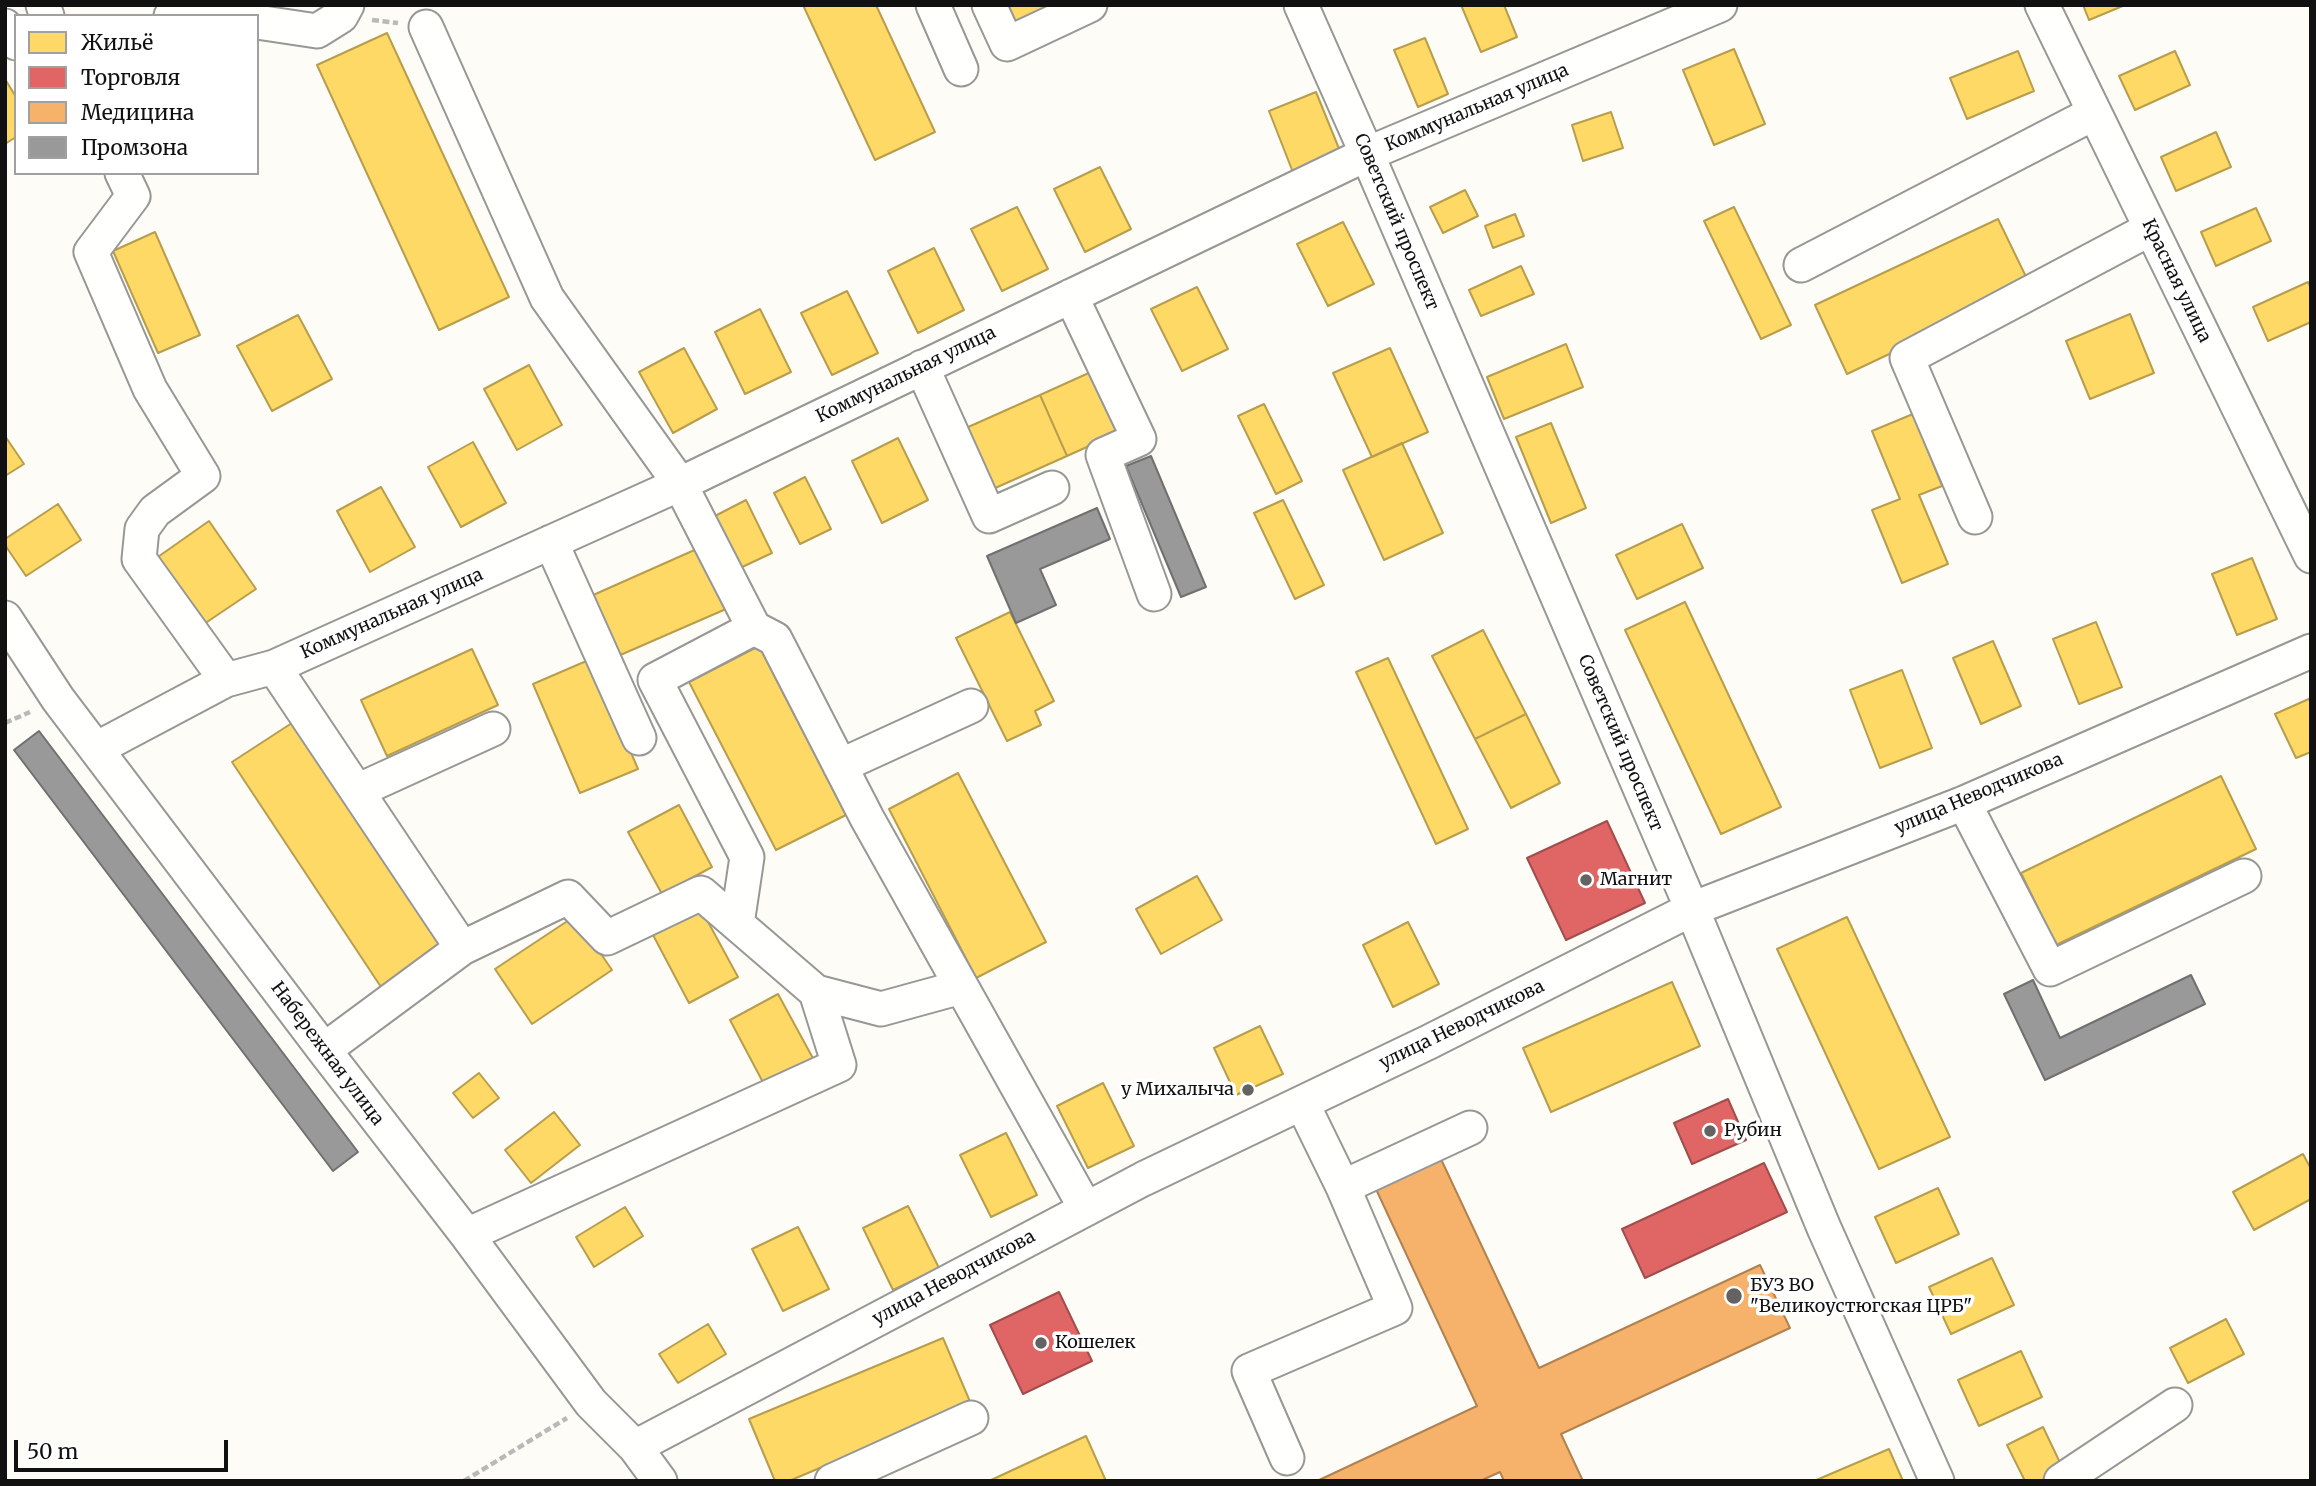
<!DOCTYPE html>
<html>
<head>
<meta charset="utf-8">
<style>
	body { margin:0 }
	#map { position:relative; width:2316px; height:1486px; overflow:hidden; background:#fdfcf7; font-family:Merriweather,serif }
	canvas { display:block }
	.frame { position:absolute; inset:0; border:7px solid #111; pointer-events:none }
	.legend { position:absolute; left:14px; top:14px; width:245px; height:161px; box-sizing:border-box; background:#fff; border:2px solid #a0a0a0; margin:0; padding:9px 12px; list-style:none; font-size:21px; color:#111 }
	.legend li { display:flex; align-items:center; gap:14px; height:35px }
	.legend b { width:35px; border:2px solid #a0a0a0 }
	.scale { position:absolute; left:14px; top:1440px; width:214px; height:32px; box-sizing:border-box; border:4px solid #111; border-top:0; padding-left:9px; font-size:21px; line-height:24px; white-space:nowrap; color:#111; -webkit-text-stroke:5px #fff; paint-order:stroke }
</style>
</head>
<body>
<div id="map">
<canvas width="2316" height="1486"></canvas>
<div class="frame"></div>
<ul class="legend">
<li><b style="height:19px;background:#ffd966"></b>Жильё</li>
<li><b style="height:19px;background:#e06666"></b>Торговля</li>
<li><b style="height:19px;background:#f6b26b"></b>Медицина</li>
<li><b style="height:19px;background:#999"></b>Промзона</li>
</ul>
<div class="scale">50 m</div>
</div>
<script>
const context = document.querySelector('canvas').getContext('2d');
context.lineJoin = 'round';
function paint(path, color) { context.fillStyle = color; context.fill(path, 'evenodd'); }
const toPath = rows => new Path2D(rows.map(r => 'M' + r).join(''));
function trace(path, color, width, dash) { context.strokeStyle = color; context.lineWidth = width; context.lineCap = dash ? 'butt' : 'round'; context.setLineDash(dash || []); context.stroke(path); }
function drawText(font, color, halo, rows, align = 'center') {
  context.font = font + ' Merriweather,serif'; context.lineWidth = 7; context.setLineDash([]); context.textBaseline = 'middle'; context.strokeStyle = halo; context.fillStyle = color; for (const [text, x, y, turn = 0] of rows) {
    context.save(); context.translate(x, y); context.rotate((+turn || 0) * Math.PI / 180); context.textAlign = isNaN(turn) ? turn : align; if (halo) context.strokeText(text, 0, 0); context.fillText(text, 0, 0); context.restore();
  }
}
const homes = toPath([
	[803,5,876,5,935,132,875,160,803,5],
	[1008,5,1066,5,1019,29,1008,5],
	[1461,5,1504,5,1517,37,1481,52,1461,5],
	[2083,5,2125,5,2089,20,2083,5],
	[387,33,509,297,439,330,317,65,387,33],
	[1425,38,1448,94,1418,107,1394,50,1425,38],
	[1734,49,1765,124,1714,145,1683,70,1734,49],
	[2018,51,2034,91,1967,119,1950,78,2018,51],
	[2175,51,2190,85,2135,110,2119,76,2175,51],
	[5,79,16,97,16,137,5,144,5,79],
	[1316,92,1342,156,1294,175,1269,111,1316,92],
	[1611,112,1623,148,1583,161,1572,125,1611,112],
	[2216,132,2231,167,2176,191,2161,157,2216,132],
	[1100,167,1131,229,1085,252,1054,189,1100,167],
	[1465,190,1478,216,1443,233,1430,207,1465,190],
	[1017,207,1048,269,1002,291,971,229,1017,207],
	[1734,207,1791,325,1761,339,1704,221,1734,207],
	[2256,208,2271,241,2216,266,2201,232,2256,208],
	[1515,214,1524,236,1493,248,1485,226,1515,214],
	[1998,219,2031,287,1847,374,1815,305,1998,219],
	[1343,222,1374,284,1328,306,1297,244,1343,222],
	[155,232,200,335,158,353,113,251,155,232],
	[934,248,964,310,918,333,888,271,934,248],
	[1521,266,1534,294,1481,316,1469,290,1521,266],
	[2308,282,2311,288,2311,322,2268,341,2253,307,2308,282],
	[1197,287,1228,349,1182,371,1151,309,1197,287],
	[847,291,878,353,832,375,801,313,847,291],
	[760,309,791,372,745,394,715,332,760,309],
	[2130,314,2154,373,2090,399,2066,341,2130,314],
	[298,315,332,379,272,411,237,346,298,315],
	[1566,344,1583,387,1504,419,1487,377,1566,344],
	[684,348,717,409,673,433,639,372,684,348],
	[1390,348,1428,432,1372,457,1333,373,1390,348],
	[529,365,562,425,517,450,484,389,529,365],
	[1102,367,1131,427,1067,456,1040,395,1102,367],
	[1040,395,1067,456,993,489,966,428,1040,395],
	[1264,404,1302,481,1276,494,1238,416,1264,404],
	[1913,414,1942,486,1919,495,1948,564,1902,583,1872,510,1900,499,1872,431,1913,414],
	[1551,423,1586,508,1551,523,1516,437,1551,423],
	[5,436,24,464,5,476,5,436],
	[898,438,928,500,882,523,852,461,898,438],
	[473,442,506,503,461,527,428,467,473,442],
	[1402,443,1443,533,1384,560,1343,470,1402,443],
	[805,477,831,529,800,544,774,493,805,477],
	[381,487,415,547,370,572,337,511,381,487],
	[746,500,772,553,740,568,715,516,746,500],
	[1283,500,1324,585,1295,599,1254,513,1283,500],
	[58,504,81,540,26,576,5,545,5,539,58,504],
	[209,521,256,589,201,626,155,559,209,521],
	[1682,524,1703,568,1637,599,1616,555,1682,524],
	[699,548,726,609,618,656,591,596,699,548],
	[2252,558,2277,619,2237,635,2212,574,2252,558],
	[1685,602,1781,807,1721,834,1625,630,1685,602],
	[1010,612,1054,701,1035,711,1041,725,1007,741,956,638,1010,612],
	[2096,622,2122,687,2079,704,2053,639,2096,622],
	[1483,630,1526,714,1475,739,1432,656,1483,630],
	[1993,641,2021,706,1981,724,1953,658,1993,641],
	[759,646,846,815,776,850,689,682,759,646],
	[472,649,498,705,387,756,361,700,472,649],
	[1388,658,1468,829,1436,844,1356,672,1388,658],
	[591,659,638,769,580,793,533,684,591,659],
	[1902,670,1932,748,1880,768,1850,690,1902,670],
	[2311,698,2311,752,2296,758,2275,714,2311,698],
	[1526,714,1560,783,1511,808,1475,739,1526,714],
	[295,721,445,949,383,990,232,762,295,721],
	[958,773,1046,942,976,978,889,809,958,773],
	[2221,776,2256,849,2056,945,2021,873,2221,776],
	[679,805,712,867,662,894,628,832,679,805],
	[1197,876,1222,920,1161,954,1136,909,1197,876],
	[701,909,738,977,689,1003,653,935,701,909],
	[575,916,612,970,532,1024,495,969,575,916],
	[1847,917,1950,1137,1879,1169,1777,949,1847,917],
	[1408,922,1439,984,1393,1007,1363,945,1408,922],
	[1672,982,1700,1046,1551,1112,1523,1048,1672,982],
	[778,994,815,1062,766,1088,730,1020,778,994],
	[1260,1026,1283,1074,1236,1095,1214,1048,1260,1026],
	[479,1073,499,1098,473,1118,453,1093,479,1073],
	[1103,1083,1134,1146,1088,1168,1057,1106,1103,1083],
	[554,1112,580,1145,531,1183,505,1150,554,1112],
	[1006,1133,1037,1195,991,1217,960,1155,1006,1133],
	[2303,1154,2311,1169,2311,1199,2254,1230,2233,1192,2303,1154],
	[1938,1188,1959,1234,1896,1263,1875,1217,1938,1188],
	[908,1206,939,1268,893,1290,863,1228,908,1206],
	[625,1207,643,1236,594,1267,576,1237,625,1207],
	[798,1227,829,1289,783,1311,752,1249,798,1227],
	[1992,1258,2014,1305,1951,1334,1929,1287,1992,1258],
	[2226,1319,2244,1354,2188,1383,2170,1348,2226,1319],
	[708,1324,726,1354,678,1383,659,1354,708,1324],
	[943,1338,971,1404,789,1481,775,1481,749,1419,943,1338],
	[2021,1351,2042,1397,1979,1426,1958,1380,2021,1351],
	[2043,1427,2064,1471,2043,1481,2025,1481,2007,1445,2043,1427],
	[1086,1436,1106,1481,989,1481,1086,1436],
	[1889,1449,1903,1481,1814,1481,1889,1449]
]);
const shops = toPath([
	[1607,821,1645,903,1566,940,1527,858,1607,821],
	[1728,1099,1746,1140,1692,1164,1674,1123,1728,1099],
	[1764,1163,1787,1212,1645,1278,1622,1229,1764,1163],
	[1059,1292,1092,1361,1023,1394,990,1325,1059,1292]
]);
const health = toPath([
	[1440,1157,1539,1368,1760,1265,1790,1328,1561,1434,1583,1481,1504,1481,1500,1472,1480,1481,1317,1481,1477,1406,1375,1187,1440,1157]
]);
const industry = toPath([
	[1151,456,1206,587,1181,597,1126,466,1151,456],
	[1097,508,1110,539,1040,569,1056,605,1016,623,987,556,1097,508],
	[39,731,358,1152,333,1171,14,750,39,731],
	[2191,975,2205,1004,2045,1080,2004,994,2033,980,2060,1038,2191,975]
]);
const path = toPath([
	[372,20,398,23],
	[5,723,30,712],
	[464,1481,567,1418]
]);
const minor = toPath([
	[43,5,47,16],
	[223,5,241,16],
	[933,5,961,69],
	[989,5,1007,44,1090,5],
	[1301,5,1367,154,1692,909,1824,1228,1937,1481],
	[2042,5,2311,556],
	[171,16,195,5],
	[257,22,317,31,341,16,347,5],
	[5,26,16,43],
	[426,27,547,298,680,484,754,628,655,680,747,857,737,924],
	[122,173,133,196,91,252,150,389,203,476,155,511,142,529,139,559,226,680],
	[1801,265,2094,113],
	[1071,296,1139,439,1103,455,1154,594],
	[922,367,989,516,1052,488],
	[1975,517,1907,358,2150,229],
	[551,542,639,738],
	[5,618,58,699,324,1050,467,1235,591,1403,635,1447,660,1481],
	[754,628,775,639,867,818,1086,1209],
	[274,667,462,948,324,1050],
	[96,749,226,680,274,667,680,484,1367,154,1720,5],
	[840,766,971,706],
	[357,791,493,729],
	[1964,803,2050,969,2244,876],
	[462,948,568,897,607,938,701,893,816,992,881,1009,961,987],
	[1302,1103,1343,1187],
	[467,1235,839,1065,816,992],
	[635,1447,1143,1179,1429,1042,1692,909,1964,803,2311,651],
	[1287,1458,1249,1371,1395,1308,1343,1187,1470,1128],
	[832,1481,971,1418],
	[2061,1481,2175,1405]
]);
const markers = [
	[1586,880,7,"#646362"],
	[1248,1090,7,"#646362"],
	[1710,1131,7,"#646362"],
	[1734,1296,9,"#646362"],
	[1041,1343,7,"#646362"]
];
const streetNames = [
	["Коммунальная улица",1477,108,-23],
	["Советский проспект",1396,222,67],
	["Красная улица",2176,281,64],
	["Коммунальная улица",906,375,-26],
	["Коммунальная улица",392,614,-24],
	["Советский проспект",1620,743,67],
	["улица Неводчикова",1979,794,-23],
	["улица Неводчикова",1462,1025,-26],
	["Набережная улица",327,1054,53],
	["улица Неводчикова",954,1278,-28]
];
const poiNames = [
	["Магнит",1600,880],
	["у Михалыча",1234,1090,"right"],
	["Рубин",1724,1131],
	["БУЗ ВО",1750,1286],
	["\"Великоустюгская ЦРБ\"",1750,1307],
	["Кошелек",1055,1343]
];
paint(homes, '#ffd966');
trace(homes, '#b89d4c', 2);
paint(shops, '#e06666');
trace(shops, '#a24c4c', 2);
paint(health, '#f6b26b');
trace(health, '#b18250', 2);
paint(industry, '#999');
trace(industry, '#707070', 2);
trace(minor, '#979795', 37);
trace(path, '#b9b9b8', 4.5, [7, 3.5]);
trace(minor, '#fffffe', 33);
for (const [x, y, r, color] of markers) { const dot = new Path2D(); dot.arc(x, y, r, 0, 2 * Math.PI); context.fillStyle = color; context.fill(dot); trace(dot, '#fff', 2.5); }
drawText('18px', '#111', '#fff', streetNames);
drawText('18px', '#111', '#fff', poiNames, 'left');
</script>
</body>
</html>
